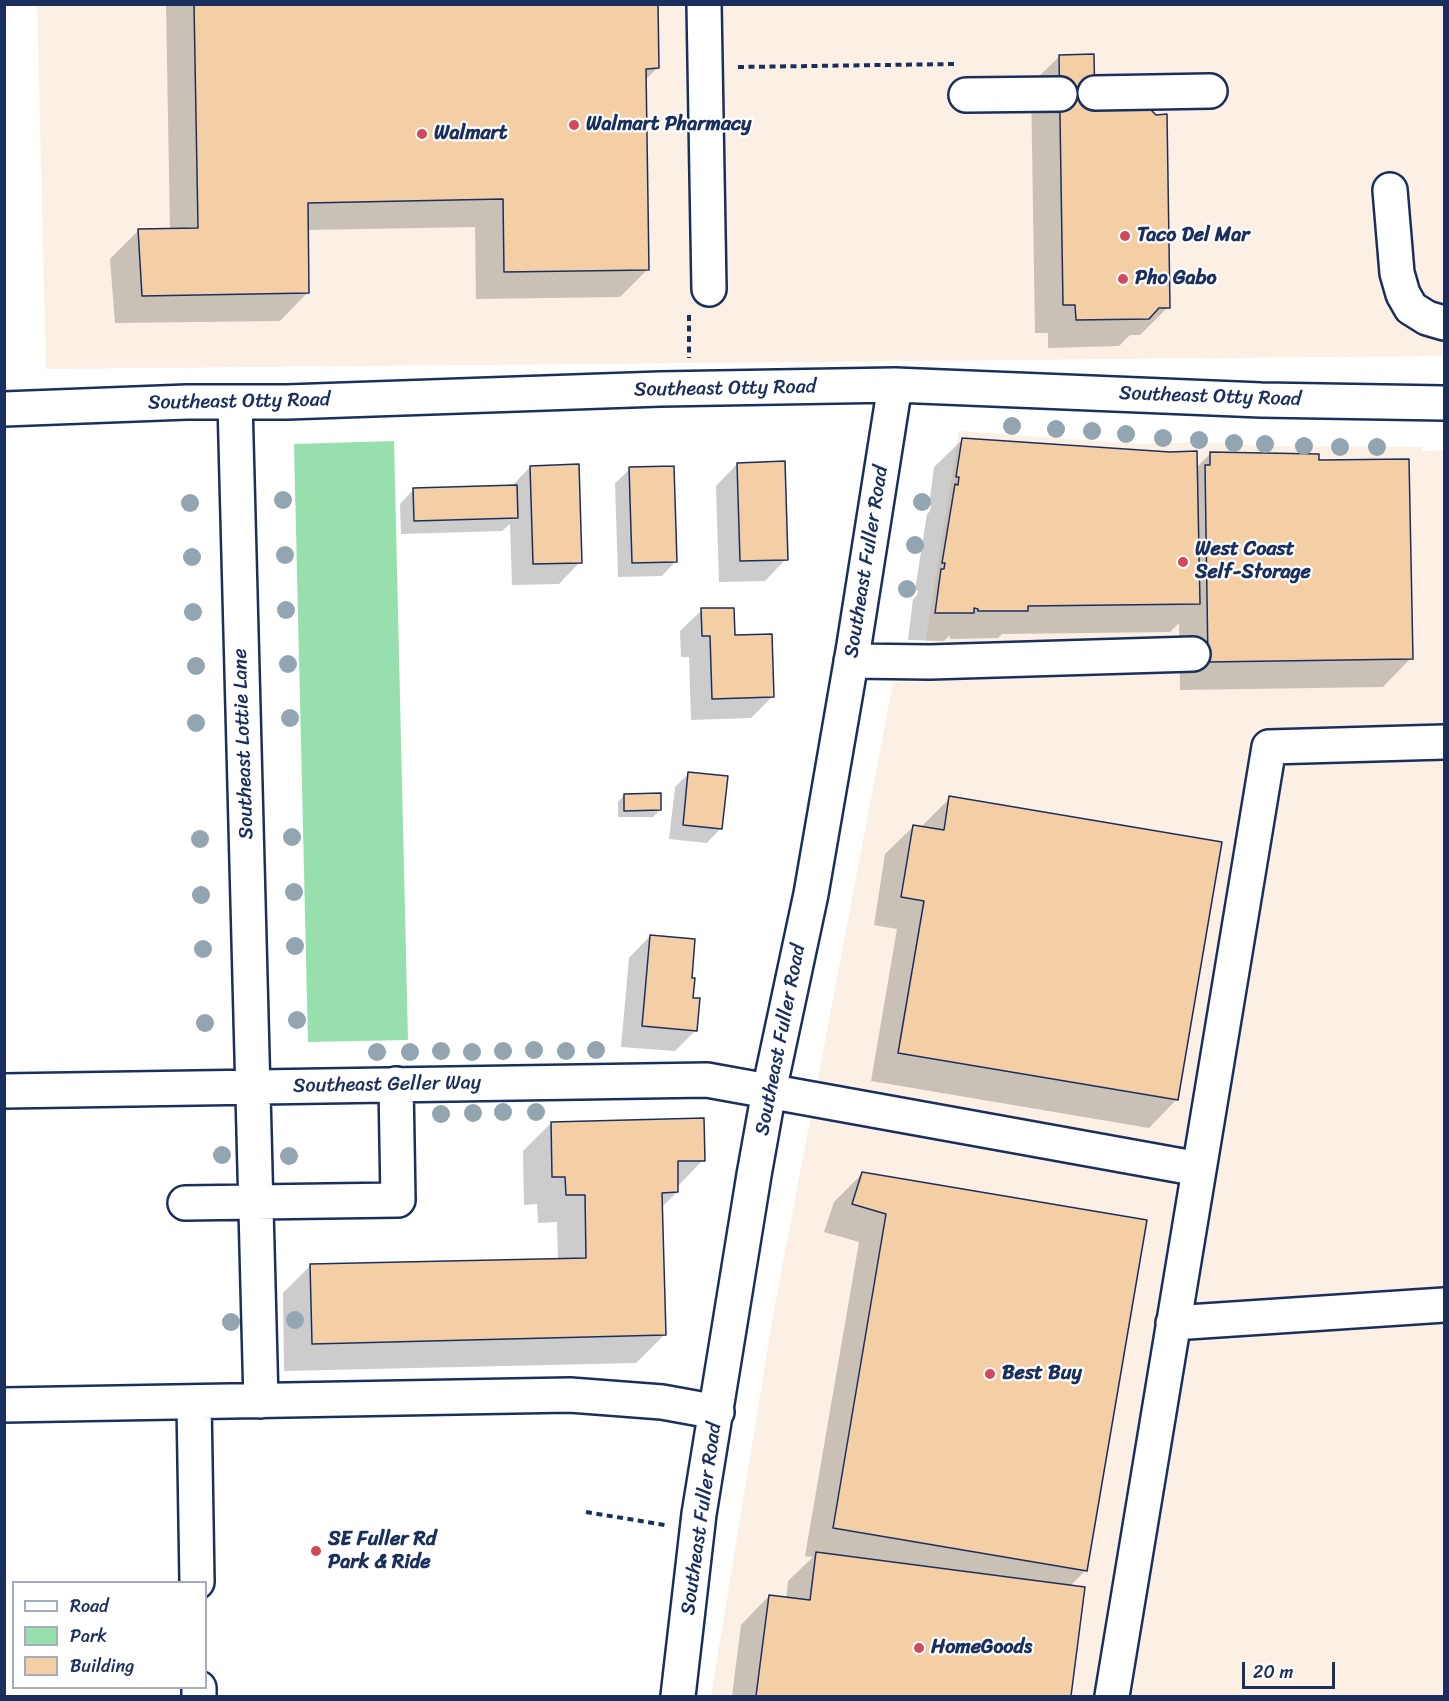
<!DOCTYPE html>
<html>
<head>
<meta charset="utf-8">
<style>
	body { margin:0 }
	#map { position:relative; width:1449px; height:1701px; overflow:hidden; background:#fff; font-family:Sriracha,sans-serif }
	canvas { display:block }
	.frame { position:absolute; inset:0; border:6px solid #1b2f5e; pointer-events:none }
	.legend { position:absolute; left:12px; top:1581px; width:195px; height:108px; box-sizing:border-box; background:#fff; border:2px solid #a4acbf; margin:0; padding:8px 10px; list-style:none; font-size:18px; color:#1b2f5e }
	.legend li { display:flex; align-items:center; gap:12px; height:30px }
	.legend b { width:30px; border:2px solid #a4acbf }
	.scale { position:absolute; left:1242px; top:1662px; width:93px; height:27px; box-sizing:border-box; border:3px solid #1b2f5e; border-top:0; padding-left:8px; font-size:18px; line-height:21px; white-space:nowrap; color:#1b2f5e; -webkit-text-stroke:4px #fff; paint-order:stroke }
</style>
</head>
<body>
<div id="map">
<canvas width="1449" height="1701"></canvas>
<div class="frame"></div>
<ul class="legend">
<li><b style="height:8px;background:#fff"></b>Road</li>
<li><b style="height:16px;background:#97e0ae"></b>Park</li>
<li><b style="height:16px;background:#f4cea4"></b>Building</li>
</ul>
<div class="scale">20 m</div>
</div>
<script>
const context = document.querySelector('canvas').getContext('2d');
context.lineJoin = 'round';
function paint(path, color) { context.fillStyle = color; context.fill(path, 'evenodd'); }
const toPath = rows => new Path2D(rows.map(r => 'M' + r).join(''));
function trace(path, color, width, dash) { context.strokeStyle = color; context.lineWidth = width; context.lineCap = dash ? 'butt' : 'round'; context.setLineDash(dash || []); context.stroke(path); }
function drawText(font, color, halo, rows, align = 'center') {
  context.font = font + ' Sriracha,sans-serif'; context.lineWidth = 4.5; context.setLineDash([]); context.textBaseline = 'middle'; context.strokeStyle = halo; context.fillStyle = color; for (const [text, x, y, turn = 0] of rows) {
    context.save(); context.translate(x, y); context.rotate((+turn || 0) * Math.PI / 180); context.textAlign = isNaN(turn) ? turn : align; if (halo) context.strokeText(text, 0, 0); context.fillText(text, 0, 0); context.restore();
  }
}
const built = toPath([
	[37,5,1444,5,1444,356,46,369],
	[959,431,1140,444,1203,442,1260,446,1422,447,1423,451,1444,450,1444,1696,711,1696,774,1310,893,682,919,682]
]);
const green = toPath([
	[394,441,408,1040,308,1042,294,444]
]);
const shadow = toPath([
	[166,4,644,4,657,68,645,80,648,269,620,297,476,299,475,227,307,230,308,292,280,321,115,323,110,259,138,231,170,230],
	[1060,56,1094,109,1168,307,1140,335,1130,335,1119,346,1048,348,1048,333,1035,333,1031,84],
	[963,439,1196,468,1210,454,1318,462,1411,658,1383,687,1180,690,1179,623,1170,632,1002,634,998,638,950,639,950,635,944,641,908,640,913,599,917,595,918,591,915,590,927,514,930,511,931,505,929,505,934,467],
	[737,464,786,559,765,581,719,582,716,486],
	[530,467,580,562,559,584,512,585,510,524,502,531,401,534,400,504,414,489,511,487],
	[630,469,676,561,662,576,618,577,615,483],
	[702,610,734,637,772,697,751,718,691,720,689,657,681,657,680,631],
	[689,773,721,828,707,843,669,839,675,787],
	[624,795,660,810,653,817,618,817,618,802],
	[950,798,1177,1099,1149,1128,871,1081,897,929,874,925,885,854,914,826,921,827],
	[650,936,690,979,696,1030,675,1051,621,1047,629,958],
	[551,1123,703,1160,677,1187,677,1192,661,1208,664,1335,636,1363,284,1371,283,1293,311,1265,558,1260,557,1222,538,1223,537,1204,524,1205,523,1151],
	[862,1174,1145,1222,1086,1570,1069,1587,1083,1589,1069,1696,732,1696,741,1625,769,1596,786,1599,788,1581,813,1557,805,1556,859,1242,824,1232,834,1202]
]);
const building = toPath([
	[194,4,658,4,659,68,646,69,649,270,504,272,503,199,308,203,309,293,142,296,138,229,198,228,194,4],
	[1094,54,1095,108,1148,107,1156,115,1167,114,1170,308,1159,308,1149,319,1076,320,1075,305,1063,305,1059,55,1094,54],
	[962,438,1170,452,1197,451,1200,604,1028,606,1028,611,978,611,978,609,974,608,974,613,935,613,941,569,944,569,945,563,942,563,955,484,958,485,959,477,956,477,962,438],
	[1210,452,1319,454,1319,460,1409,459,1413,659,1208,662,1205,465,1210,465,1210,452],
	[785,461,788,560,740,561,737,463,785,461],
	[579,464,582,563,533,564,530,466,579,464],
	[674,466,677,562,632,563,629,467,674,466],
	[517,485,518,518,414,521,413,488,517,485],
	[701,608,734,608,735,635,772,634,774,697,712,699,710,636,702,636,701,608],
	[688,772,728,776,722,829,683,825,688,772],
	[661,793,661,810,624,811,624,794,661,793],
	[949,796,1222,842,1178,1100,898,1053,924,901,901,897,913,825,944,830,949,796],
	[650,935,695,939,692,978,695,978,693,998,700,998,697,1031,642,1026,650,935],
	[704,1118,705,1161,678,1161,678,1192,662,1193,666,1335,312,1344,310,1264,586,1258,585,1195,566,1195,565,1177,552,1177,551,1122,704,1118],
	[862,1172,1147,1220,1087,1571,833,1528,886,1214,852,1204,862,1172],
	[816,1552,1085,1587,1071,1696,756,1696,769,1595,810,1600,816,1552]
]);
const path = toPath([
	[738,67,955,64],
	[689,315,689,358],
	[586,1512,665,1525]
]);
const minor = toPath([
	[704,4,709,289],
	[1095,93,1210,91],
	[966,95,1060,94],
	[1390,190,1397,273,1403,294,1411,308,1427,318,1444,323],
	[235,402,261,1401],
	[4,409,187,402,287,402,660,389,895,385,1261,400,1444,403],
	[851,661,930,662,1193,654],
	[4,1091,707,1080,1199,1169],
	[185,1203,398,1200,396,1084],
	[1173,1323,1444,1305],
	[194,1402,197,1582],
	[4,1405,570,1395,662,1402,717,1412],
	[199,1688,199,1696],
	[678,1696,699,1514,754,1175,769,1091,811,894,854,645,895,385],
	[1112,1696,1269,747,1444,742]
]);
const trees = [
	[1012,426],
	[1056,429],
	[1092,431],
	[1126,434],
	[1163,438],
	[1199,440],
	[1234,443],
	[1265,444],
	[1304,446],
	[1340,447],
	[1377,447],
	[283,500],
	[922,502],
	[190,503],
	[915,545],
	[285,555],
	[192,557],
	[907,589],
	[286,610],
	[193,612],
	[288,664],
	[196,666],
	[290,718],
	[196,723],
	[292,837],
	[200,839],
	[294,892],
	[201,895],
	[295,946],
	[203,949],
	[297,1020],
	[205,1023],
	[534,1050],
	[596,1050],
	[441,1051],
	[503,1051],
	[566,1051],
	[377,1052],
	[410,1052],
	[472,1052],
	[503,1112],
	[536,1112],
	[473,1113],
	[441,1114],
	[222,1155],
	[289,1156],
	[295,1320],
	[231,1322]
];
const markers = [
	[574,125,6,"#d1495b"],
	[422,134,6,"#d1495b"],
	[1125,236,6,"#d1495b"],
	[1123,279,6,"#d1495b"],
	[1183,562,6,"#d1495b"],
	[990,1374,6,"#d1495b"],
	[316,1551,6,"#d1495b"],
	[919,1648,6,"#d1495b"]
];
const poiNames = [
	["Walmart Pharmacy",586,125],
	["Walmart",434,134],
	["Taco Del Mar",1137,236],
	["Pho Gabo",1135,279],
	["West Coast",1195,550],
	["Self-Storage",1195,573],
	["Best Buy",1002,1374],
	["SE Fuller Rd",328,1540],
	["Park & Ride",328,1563],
	["HomeGoods",931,1648]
];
const streetNames = [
	["Southeast Otty Road",725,389,-1],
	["Southeast Otty Road",1210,397,2],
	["Southeast Otty Road",239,402,-1],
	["Southeast Fuller Road",867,562,-81],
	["Southeast Lottie Lane",244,744,-92],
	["Southeast Fuller Road",781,1040,-79],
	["Southeast Geller Way",387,1085,-1],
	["Southeast Fuller Road",702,1519,-82]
];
paint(built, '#fcf0e4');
paint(green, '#97e0ae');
paint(shadow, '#0003');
paint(building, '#f4cea4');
trace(building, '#1b2f5e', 1.5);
trace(minor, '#1b2f5e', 38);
trace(path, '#1b2f5e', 4, [6, 4.5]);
trace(minor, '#fff', 33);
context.fillStyle = '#93a5b1';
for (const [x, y] of trees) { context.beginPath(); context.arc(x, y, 9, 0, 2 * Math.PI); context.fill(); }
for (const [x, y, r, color] of markers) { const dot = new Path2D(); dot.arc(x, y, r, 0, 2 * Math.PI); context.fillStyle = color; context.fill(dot); trace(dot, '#fff', 2); }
drawText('bold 20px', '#1b2f5e', '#fff', poiNames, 'left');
drawText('20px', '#1b2f5e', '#fff', streetNames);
</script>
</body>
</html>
